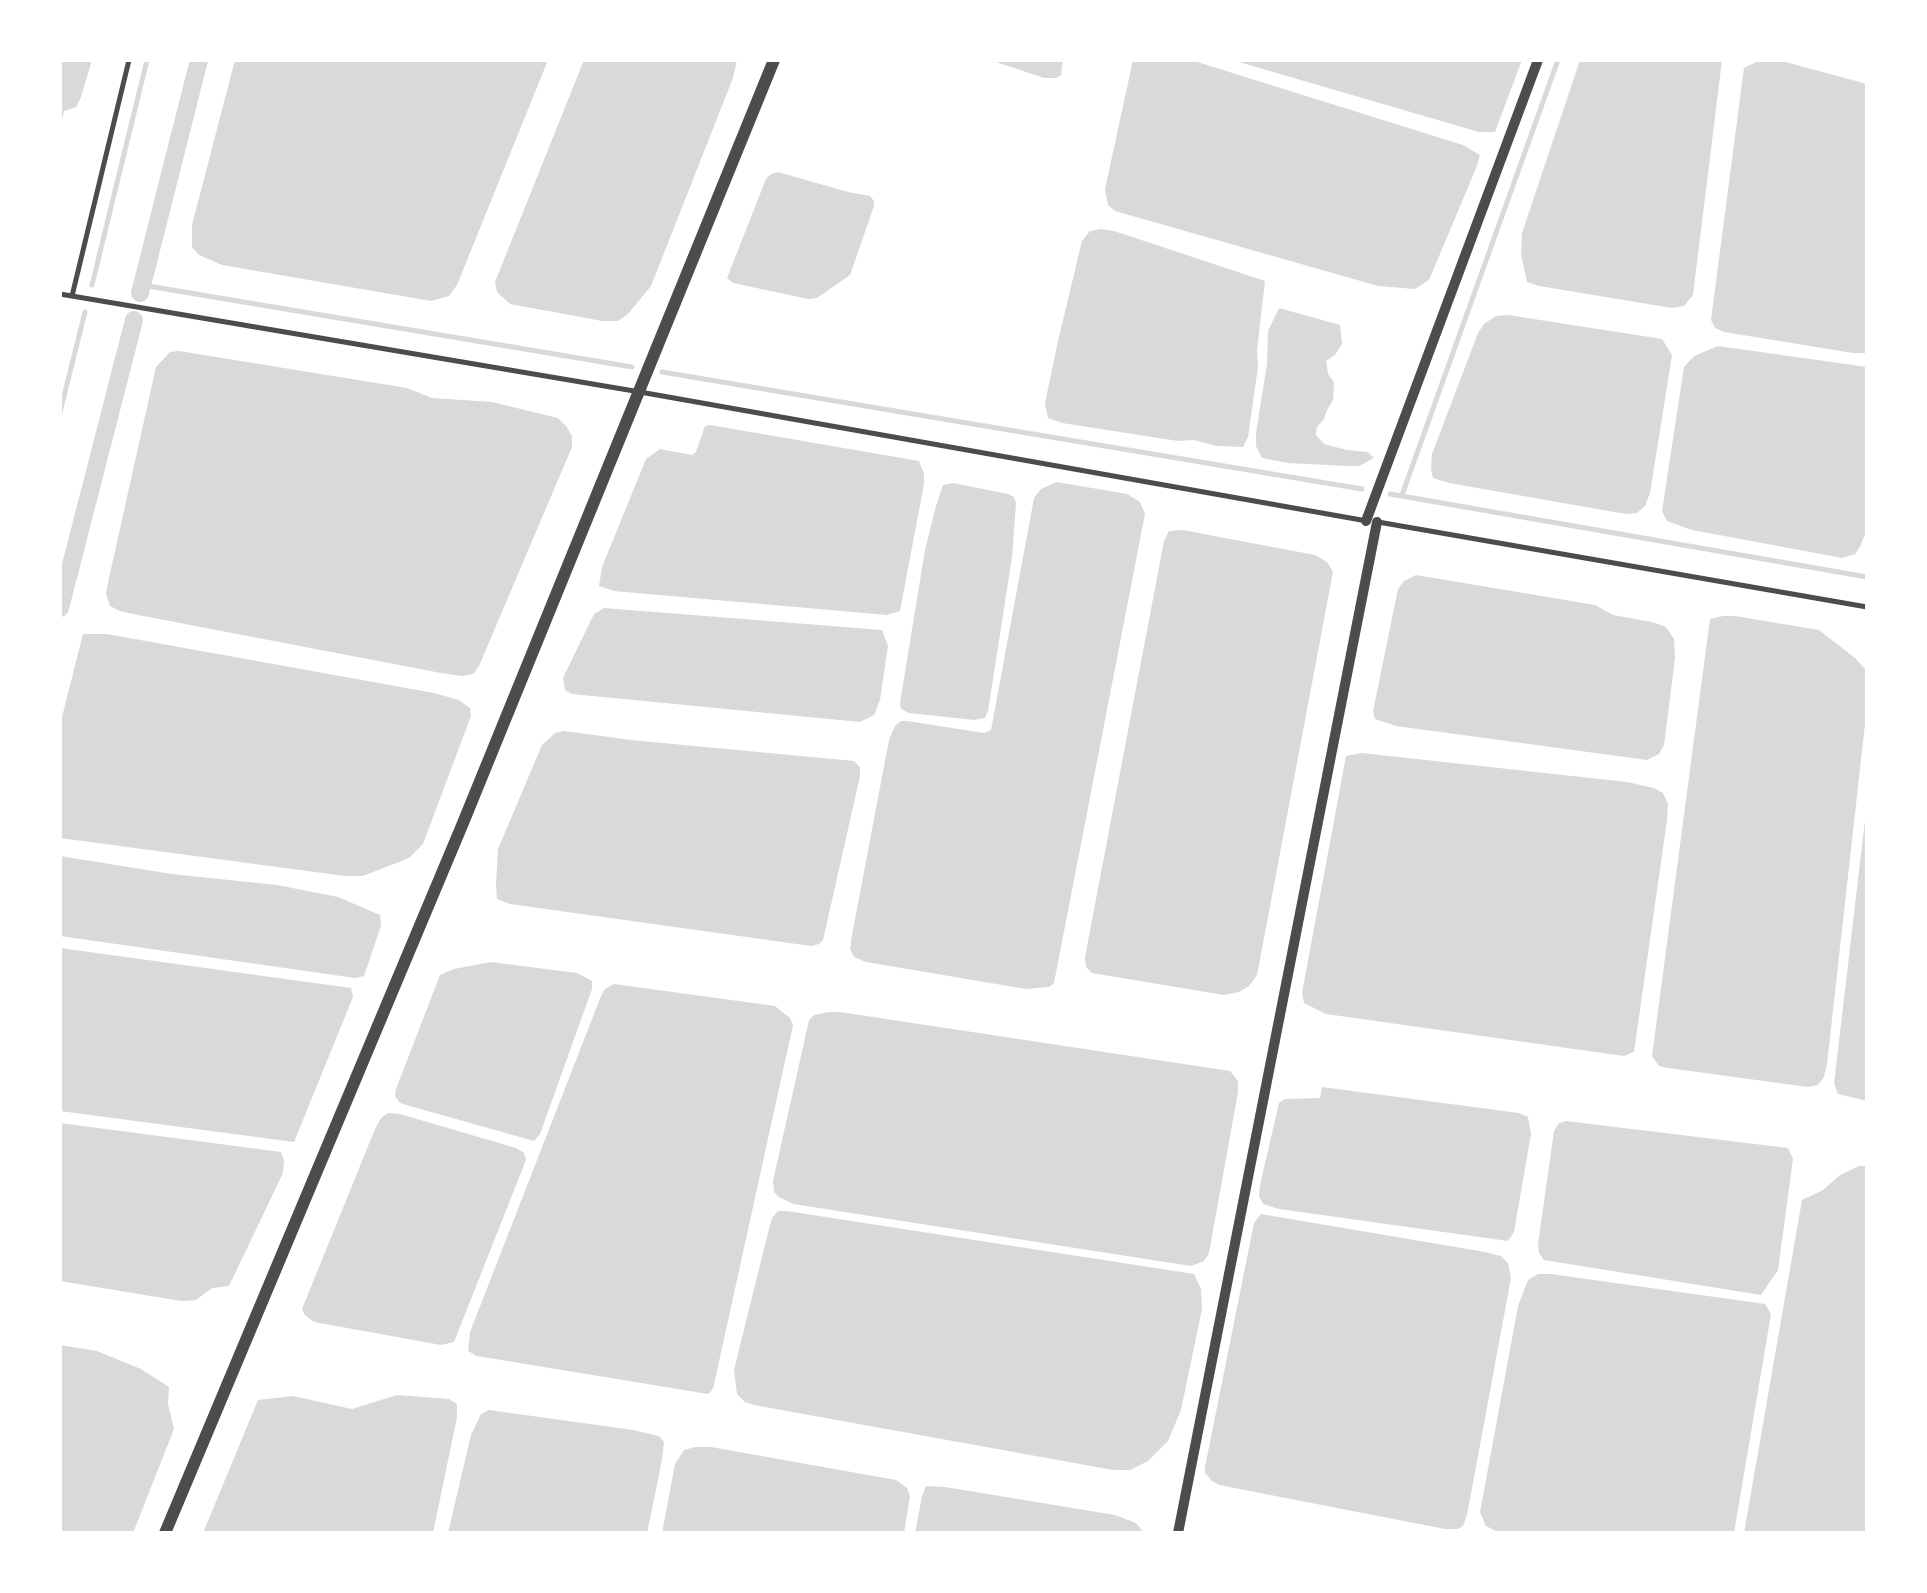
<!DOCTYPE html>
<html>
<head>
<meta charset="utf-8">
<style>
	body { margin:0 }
	#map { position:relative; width:1927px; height:1593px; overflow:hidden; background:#fff; font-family:Figtree,sans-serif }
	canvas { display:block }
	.frame { position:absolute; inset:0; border:62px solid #fff; pointer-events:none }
</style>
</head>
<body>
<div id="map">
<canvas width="1927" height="1593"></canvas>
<div class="frame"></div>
</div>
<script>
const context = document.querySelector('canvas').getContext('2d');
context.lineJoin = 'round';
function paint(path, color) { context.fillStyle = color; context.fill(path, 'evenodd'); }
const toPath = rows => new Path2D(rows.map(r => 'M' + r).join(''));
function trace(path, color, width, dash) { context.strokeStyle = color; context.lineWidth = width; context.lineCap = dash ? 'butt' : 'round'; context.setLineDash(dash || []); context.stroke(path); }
const water = toPath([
	[60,60,92,60,81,97,76,107,64,111,60,126],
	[235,60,548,60,457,285,449,296,431,301,222,265,199,255,192,247,192,225],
	[584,60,737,60,733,78,651,286,628,314,618,321,602,321,510,304,497,292,495,282],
	[990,60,1063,60,1061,75,1056,78,1044,78],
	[1133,60,1191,60,1463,145,1480,155,1477,166,1429,280,1415,289,1378,286,1115,211,1108,205,1105,189],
	[1232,60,1522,60,1495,132,1479,132],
	[1580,60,1722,60,1693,295,1684,306,1672,308,1539,286,1527,282,1521,255,1522,233],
	[1778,60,1867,84,1867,353,1853,353,1724,332,1715,328,1711,320,1744,68,1758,61],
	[778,172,848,192,870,196,874,201,874,206,850,275,817,298,808,299,733,283,727,278,766,179,771,174],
	[1101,229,1114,231,1265,281,1257,350,1258,367,1248,437,1243,447,1217,446,1194,440,1178,441,1062,423,1048,418,1045,403,1058,341,1082,241,1090,231],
	[1279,308,1340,325,1342,344,1335,355,1326,361,1328,374,1334,382,1333,400,1327,410,1324,419,1317,427,1316,435,1324,444,1347,450,1368,452,1374,458,1359,466,1347,466,1288,463,1262,458,1256,446,1256,433,1267,364,1268,331],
	[1508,315,1662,339,1672,355,1650,493,1645,506,1637,513,1626,514,1449,483,1433,478,1431,469,1432,454,1478,333,1484,324,1496,316],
	[1718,346,1867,367,1867,529,1860,547,1855,554,1842,558,1692,530,1667,521,1662,511,1684,367,1694,356],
	[179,351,407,388,432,398,492,402,558,418,566,426,572,436,572,447,479,666,473,674,462,676,441,673,138,615,120,611,110,606,106,593,109,578,156,367,170,352],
	[710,425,919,461,924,474,924,484,900,611,887,615,614,591,599,586,602,567,646,459,660,449,692,455,696,452,705,426],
	[1057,482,1127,494,1140,502,1145,514,1054,983,1049,987,1026,989,866,962,854,957,850,949,852,935,889,740,895,726,901,721,907,721,984,733,991,730,1034,498,1041,489],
	[953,483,1008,494,1014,497,1016,503,1012,557,988,711,985,718,974,720,909,713,901,709,900,703,925,550,936,506,943,485],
	[1183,530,1315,555,1327,562,1333,572,1257,975,1249,986,1239,992,1224,995,1092,973,1086,967,1085,957,1164,541,1169,531],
	[1416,575,1595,605,1613,615,1652,622,1666,627,1674,639,1675,658,1664,745,1659,754,1647,760,1396,726,1375,719,1373,711,1398,589,1404,581],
	[604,608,882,630,888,646,880,700,874,715,860,722,572,694,565,690,563,678,594,614],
	[1723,616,1735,616,1819,630,1855,658,1867,671,1867,706,1827,1064,1824,1077,1818,1085,1808,1087,1668,1068,1659,1066,1652,1056,1710,619],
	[83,634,107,634,434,693,459,700,470,708,471,716,423,844,409,858,363,876,345,876,60,838,60,725],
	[564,731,631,740,854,761,860,767,860,776,823,940,819,944,811,946,510,904,497,899,496,883,498,849,542,745,555,733],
	[1362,753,1627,782,1654,788,1663,793,1668,804,1667,820,1634,1052,1624,1056,1326,1014,1304,1003,1302,993,1346,756],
	[1867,803,1867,1101,1838,1094,1834,1084],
	[60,856,172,874,277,885,338,897,380,915,381,926,364,976,355,978,60,936],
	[60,948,351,988,353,997,294,1142,60,1111],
	[491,962,577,973,592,981,592,989,540,1134,534,1141,410,1106,400,1103,395,1096,396,1089,440,975,454,969],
	[614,984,775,1006,790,1018,793,1025,713,1389,708,1394,477,1356,468,1351,470,1332,601,996,605,989],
	[829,1012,840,1012,1230,1071,1238,1081,1238,1092,1209,1253,1204,1261,1191,1266,793,1204,779,1197,774,1192,773,1181,809,1020,814,1015],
	[1322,1087,1519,1113,1528,1117,1531,1134,1514,1232,1508,1241,1279,1209,1263,1204,1259,1196,1260,1185,1279,1103,1285,1099,1320,1098],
	[388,1113,400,1114,516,1148,524,1153,526,1160,454,1342,441,1345,314,1322,305,1315,302,1309,375,1129,381,1118],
	[1566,1121,1788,1148,1793,1159,1778,1270,1761,1295,1544,1260,1539,1253,1538,1244,1554,1131,1559,1123],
	[60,1123,281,1152,284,1160,283,1173,229,1286,212,1288,196,1300,181,1301,60,1281],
	[1859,1166,1867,1166,1867,1533,1744,1533,1802,1200,1823,1190,1840,1175],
	[778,1211,787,1211,1194,1274,1201,1289,1202,1309,1181,1410,1168,1441,1148,1461,1130,1470,1113,1470,754,1405,745,1402,737,1394,734,1370,769,1229,772,1218],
	[1261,1214,1485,1252,1501,1256,1508,1263,1511,1278,1467,1515,1463,1526,1458,1529,1445,1529,1219,1485,1212,1481,1205,1473,1205,1467,1254,1223],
	[1538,1274,1551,1274,1765,1304,1771,1314,1734,1533,1500,1533,1486,1526,1480,1512,1518,1306,1528,1280],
	[60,1345,97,1351,141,1369,169,1387,168,1404,174,1429,133,1533,60,1533],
	[397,1395,449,1399,457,1404,457,1417,433,1533,203,1533,258,1400,293,1396,352,1409],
	[489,1410,633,1430,659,1436,664,1442,662,1460,647,1533,448,1533,471,1435,481,1414],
	[695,1447,711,1447,896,1480,907,1488,910,1496,904,1533,662,1533,675,1464,684,1450],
	[926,1486,945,1487,1115,1515,1136,1523,1144,1533,915,1533,922,1496]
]);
const stream = toPath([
	[92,285,147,60],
	[142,285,632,367],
	[662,372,1362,489],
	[60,412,85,312],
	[1390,494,1867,577],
	[1402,495,1558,60]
]);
const canal = toPath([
	[140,293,199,60],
	[60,608,134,320]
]);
const service = toPath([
	[60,294,640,392,1367,521],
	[72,296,129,60],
	[1378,522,1867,607]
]);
const minor = toPath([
	[1366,521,1538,60],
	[1178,1533,1377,522]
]);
const tertiary = toPath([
	[165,1533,463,823,774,60]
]);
paint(water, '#d9d9d9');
trace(stream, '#d9d9d9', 5);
trace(canal, '#d9d9d9', 18);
trace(service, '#4c4c4c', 5);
trace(minor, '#4c4c4c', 10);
trace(tertiary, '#4c4c4c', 12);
</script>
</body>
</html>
